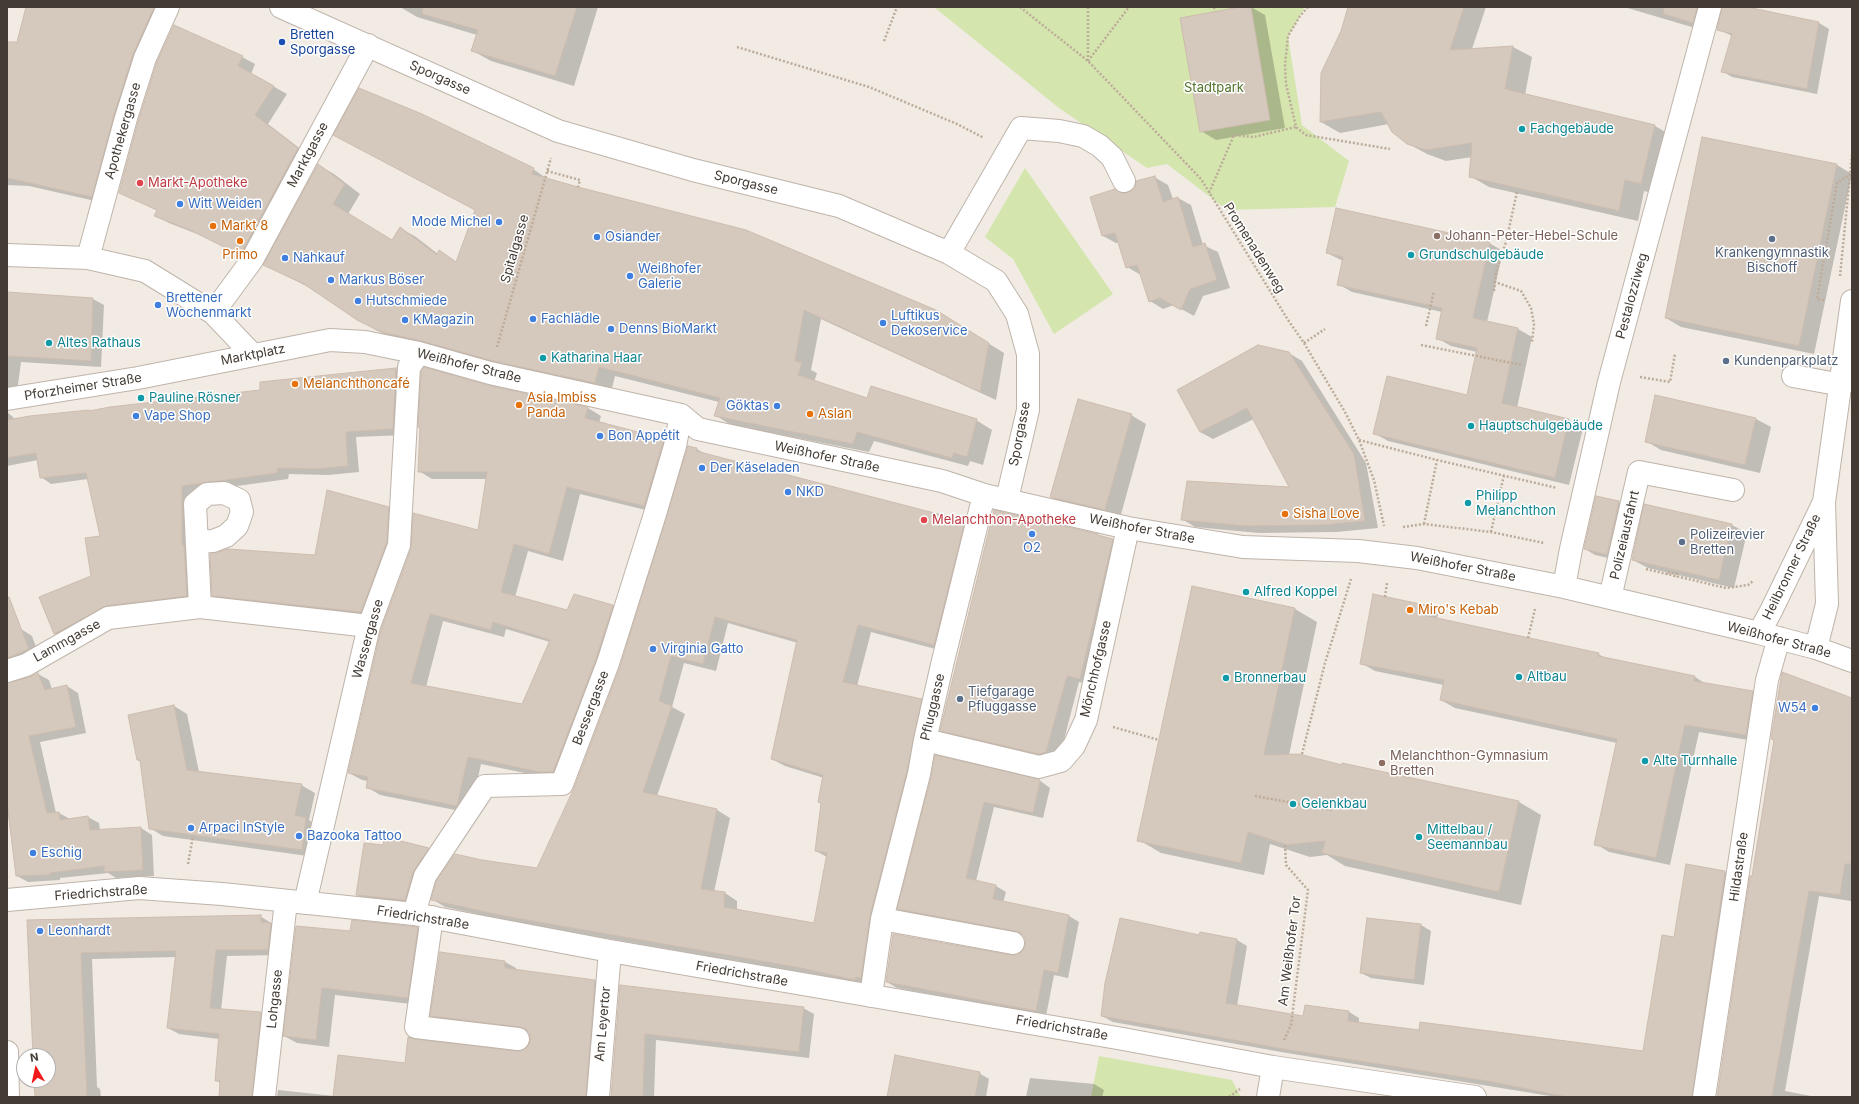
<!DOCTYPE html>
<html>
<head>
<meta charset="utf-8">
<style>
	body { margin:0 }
	#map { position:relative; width:1859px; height:1104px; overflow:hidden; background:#f1ebe4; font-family:Inter,sans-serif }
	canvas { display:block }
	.frame { position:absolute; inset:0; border:8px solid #433b34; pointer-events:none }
	.north { position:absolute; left:16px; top:1048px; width:40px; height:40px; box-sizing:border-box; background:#fff; border:1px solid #b4b1ae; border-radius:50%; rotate:351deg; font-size:11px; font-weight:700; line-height:16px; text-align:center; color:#433b34 }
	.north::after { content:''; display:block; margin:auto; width:14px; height:18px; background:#f11b1b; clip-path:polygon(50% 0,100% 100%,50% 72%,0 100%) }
</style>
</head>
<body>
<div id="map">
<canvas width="1859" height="1104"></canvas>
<div class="frame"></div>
<div class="north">N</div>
</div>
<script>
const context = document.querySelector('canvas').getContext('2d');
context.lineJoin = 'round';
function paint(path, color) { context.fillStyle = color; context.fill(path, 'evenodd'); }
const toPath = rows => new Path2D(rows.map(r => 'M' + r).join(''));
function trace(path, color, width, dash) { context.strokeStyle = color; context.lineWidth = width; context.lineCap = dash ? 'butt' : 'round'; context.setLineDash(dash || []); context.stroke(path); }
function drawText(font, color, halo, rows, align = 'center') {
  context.font = font + ' Inter,sans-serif'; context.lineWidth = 3; context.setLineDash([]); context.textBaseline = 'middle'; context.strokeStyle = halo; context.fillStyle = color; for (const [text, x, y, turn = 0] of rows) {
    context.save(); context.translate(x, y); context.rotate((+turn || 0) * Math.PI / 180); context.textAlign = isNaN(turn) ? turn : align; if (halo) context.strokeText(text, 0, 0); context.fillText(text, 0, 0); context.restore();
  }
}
const green = toPath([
	[934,7,1305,7,1288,37,1302,125,1349,161,1335,207,1227,210,1167,164,1147,168,1059,108],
	[1025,168,1113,294,1054,334,1013,259,985,237],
	[1099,1056,1232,1080,1241,1097,1091,1097]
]);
const shadow = toPath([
	[27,7,149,7,166,16,104,203,29,186,7,185,7,43,18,43],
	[400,7,598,7,574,86,491,61,473,51,477,35,417,17],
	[1246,7,1251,7,1265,15,1285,128,1216,140,1201,131],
	[1349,7,1486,7,1472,49,1513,47,1532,57,1525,95,1655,126,1674,137,1660,195,1644,191,1638,221,1489,187,1470,176,1472,157,1446,161,1427,154,1407,143,1389,124,1340,133,1321,122,1322,73,1342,31],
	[1624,7,1744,7,1819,23,1829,29,1817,94,1732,77,1722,71,1732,36,1718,29,1723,7,1720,9,1712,33],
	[242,57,255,64,251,74,287,94,268,124,311,157,254,261,205,237,169,223,156,216,158,211,120,192],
	[1703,138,1837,165,1852,174,1814,354,1681,327,1666,318],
	[318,165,334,174,360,194,348,214,392,241,400,228,416,237,438,254,439,252,457,262,533,169,549,180,952,321,1004,353,996,400,821,319,811,370,817,373,814,382,868,400,976,420,992,430,983,465,970,461,968,466,874,441,869,452,731,425,715,415,719,402,615,376,611,392,398,341,374,329,314,290,265,265],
	[1154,177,1168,185,1173,199,1178,198,1191,205,1203,245,1218,252,1230,288,1203,296,1194,316,1174,305,1163,309,1150,301,1141,275,1127,267,1119,243,1116,243,1103,236,1123,194,1130,193],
	[1489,243,1503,251,1487,322,1518,329,1532,337,1517,408,1569,420,1583,428,1569,485,1388,441,1374,433,1468,396,1477,352,1451,346,1437,338,1442,312,1352,292,1338,284,1343,261,1327,253],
	[7,293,93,299,104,305,101,367,21,362,17,392,7,400],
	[1289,353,1302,361,1366,463,1378,528,1336,532,1259,533,1195,527,1182,519,1291,488,1254,419,1213,439,1200,432],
	[396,369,407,375,404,435,356,437,359,472,328,475,289,474,288,479,193,492,198,602,66,640,55,634,40,597,92,577,101,537,88,479,51,484,41,477,38,460,7,466,7,412,14,418,14,420,88,411,90,412,261,391,261,383],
	[487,386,588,408,601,416,599,423,663,440,677,448,658,513,580,494,563,561,528,551,515,597,567,612,574,595,613,605,626,613,554,779,481,764,470,813,380,795,367,787,368,781,362,780,349,773,382,630,479,531,487,479,432,479,419,471,421,428,419,427],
	[443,621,504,637,506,629,550,642,523,705,426,687],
	[1131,415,1146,424,1120,518,1066,505,1051,497],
	[1756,419,1771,427,1760,473,1661,450,1646,441],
	[697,449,708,456,964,522,977,529,947,652,871,632,857,686,921,700,934,707,864,986,815,975,518,923,445,907,432,899,482,861,538,869,578,780,621,667],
	[728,623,798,643,772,759,785,766,824,778,822,804,816,851,827,857,815,925,737,910,737,901,725,893,714,892,730,818,717,810,657,796,685,714,672,707,684,663,716,671],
	[1597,497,1619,502,1629,508,1617,560,1595,555,1585,549],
	[1645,505,1732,525,1747,533,1734,588,1648,568,1633,560],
	[388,508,398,513,371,618,223,601,213,595,316,556],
	[1112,540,1125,547,1093,685,1079,682,1059,759,1052,761,953,737,941,730],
	[1192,588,1295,609,1317,622,1289,755,1342,766,1343,764,1519,802,1541,815,1521,905,1345,866,1327,855,1310,857,1270,844,1264,875,1161,853,1139,840],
	[1424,606,1438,614,1437,619,1598,654,1606,658,1695,677,1706,684,1752,692,1766,699,1760,742,1699,732,1670,865,1609,852,1596,844,1617,743,1455,708,1441,700,1444,685,1375,671,1361,663],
	[7,629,21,629,32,636,39,655,7,672],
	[38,674,49,680,52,689,67,686,78,693,86,733,40,742,56,813,59,813,70,819,88,817,99,823,100,830,141,828,152,835,154,876,116,878,108,873,60,878,60,880,28,882,17,876,7,800,7,684],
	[1852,698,1852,892,1851,901,1819,896,1785,1091,1816,1097,1718,1097,1753,877],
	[174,706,187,714,199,772,301,785,315,793,309,820,319,827,315,857,163,836,150,828,141,762,138,760],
	[932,777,1039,780,1050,788,1043,818,994,807,976,881,996,886,1006,892,1003,903,1069,916,1079,922,1068,978,1054,975,1046,1016,897,988,887,982,1018,956,1023,952,1026,946,1024,935,909,914,899,909],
	[429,849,438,854,415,906,367,901,357,895],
	[1687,866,1725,872,1736,878,1703,1097,1556,1097,1287,1053,1113,1022,1102,1016,1200,937,1237,940,1247,946,1237,1006,1304,1017,1349,1012,1359,1018,1359,1023,1420,1031,1644,1052,1675,938],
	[260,916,282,930,279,955,227,956,221,1010,261,1013,272,1019,263,1097,220,1097,221,1084,216,1080,219,1039,179,1034,168,1028,176,957,92,959,97,1087,100,1089,101,1097,36,1097,35,1080,48,1080,48,1056,34,1056,28,920],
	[1368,919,1421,925,1431,931,1424,985,1371,978,1361,973],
	[418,928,430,936,420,1005,335,995,329,1047,297,1043,284,1036,351,932],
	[440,953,505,962,516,968,516,970,595,981,606,987,597,1097,277,1097,278,1090,334,1096,406,1064,517,1052,524,1051,529,1047,531,1041,529,1032,442,1022,431,1016],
	[621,986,803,1008,814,1014,809,1058,656,1040,654,1097,612,1097],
	[979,1073,989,1079,986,1097,888,1097],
	[1030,1078,1094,1084,1104,1090,1102,1097,1026,1097]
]);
const building = toPath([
	[26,7,154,7,133,54,114,115,92,197,7,178,7,42,17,42,26,7],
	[423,7,577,7,555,76,471,51,478,30,422,14,423,7],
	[1240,7,1251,7,1270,120,1200,132,1180,18,1240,7],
	[1348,7,1464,7,1450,50,1513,46,1505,89,1655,125,1641,184,1625,180,1619,211,1469,177,1472,143,1426,150,1407,144,1392,132,1381,112,1320,122,1321,73,1341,31,1348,7],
	[1664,7,1697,7,1693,23,1663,14,1664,7],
	[1722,7,1747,7,1819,22,1807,89,1721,72,1732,34,1717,30,1722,7],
	[174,25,243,56,238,66,274,86,255,115,298,148,240,255,190,230,154,216,157,210,119,193,138,122,157,62,174,25],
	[359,88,422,114,534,168,532,174,578,187,746,230,936,310,989,343,980,392,804,310,795,361,802,363,798,375,867,398,871,386,977,419,967,457,954,453,952,458,857,432,853,444,714,416,720,398,599,367,595,383,493,361,422,341,381,332,357,320,304,284,263,265,318,164,345,184,333,204,392,240,400,227,437,255,439,250,456,262,475,210,333,135,359,88],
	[1702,137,1837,164,1799,346,1665,318,1702,137],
	[1155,176,1163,202,1178,197,1193,247,1205,243,1217,280,1190,289,1181,310,1160,298,1149,302,1137,265,1126,268,1115,233,1102,236,1090,197,1115,189,1123,193,1129,192,1135,188,1136,181,1155,176],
	[1336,208,1490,242,1473,318,1518,328,1502,403,1569,419,1555,478,1373,434,1387,376,1467,395,1477,348,1436,339,1442,308,1337,285,1343,257,1326,253,1336,208],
	[7,292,93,298,91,361,7,356,7,292],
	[1258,345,1289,352,1354,454,1365,521,1323,525,1246,526,1181,520,1187,481,1289,487,1247,408,1200,432,1177,390,1258,345],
	[424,367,487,385,588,407,585,418,664,439,644,506,567,487,549,554,514,544,501,592,567,610,574,594,613,605,596,659,553,772,539,772,468,757,457,806,366,788,368,777,348,773,381,630,411,549,413,513,478,530,487,472,418,472,420,427,418,427,421,371,424,367],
	[430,614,491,630,493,622,550,640,522,704,411,683,430,614],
	[396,368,393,429,346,432,348,466,316,469,278,468,277,473,182,486,182,545,184,545,187,596,106,606,54,634,39,597,91,576,85,538,100,536,86,473,40,478,36,453,7,458,7,420,30,416,89,410,89,411,110,407,260,390,260,382,396,368],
	[1655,395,1756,418,1745,465,1645,442,1655,395],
	[1078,399,1132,414,1105,510,1050,497,1078,399],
	[688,446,697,448,696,451,965,521,934,645,858,625,843,682,922,699,907,771,870,916,861,978,856,977,855,980,801,968,504,916,431,900,436,881,455,854,482,860,537,868,574,788,620,667,688,446],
	[715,617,797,640,771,759,823,775,818,802,821,803,815,851,827,853,814,923,724,907,725,892,701,889,717,809,643,792,672,706,659,701,671,656,703,664,715,617],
	[327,490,389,507,387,542,361,612,212,596,210,554,228,549,315,555,327,490],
	[1596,496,1619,501,1607,555,1584,549,1596,496],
	[1644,504,1732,524,1719,580,1632,560,1644,504],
	[994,510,1098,534,1098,535,1113,539,1080,679,1067,676,1046,752,1039,754,940,731,994,510],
	[1192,586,1295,608,1264,755,1299,754,1342,765,1342,763,1519,801,1499,892,1322,853,1325,841,1287,845,1248,832,1241,863,1137,841,1192,586],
	[1373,594,1425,605,1423,615,1599,653,1598,656,1695,676,1694,681,1753,691,1746,735,1685,725,1656,858,1594,845,1617,739,1440,700,1444,680,1360,664,1373,594],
	[7,597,9,597,29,649,7,658,7,597],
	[1782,672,1852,698,1852,864,1845,864,1840,895,1809,891,1772,1097,1717,1097,1750,876,1752,876,1774,740,1771,739,1782,672],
	[38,673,45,690,67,685,76,727,29,736,47,813,59,812,60,820,88,816,90,830,141,827,143,870,104,872,104,866,50,873,50,875,16,876,7,803,7,683,30,677,38,673],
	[174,705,187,770,302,784,295,815,306,818,302,850,149,829,140,760,137,760,128,715,174,705],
	[935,755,1039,779,1040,781,1033,813,984,802,966,878,996,885,993,899,1069,915,1058,973,1044,970,1036,1011,886,982,893,934,1011,955,1018,955,1022,951,1025,946,1025,938,1021,933,1015,931,897,909,931,777,935,755],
	[385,837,429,848,413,872,405,900,356,895,364,843,383,845,385,837],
	[1686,864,1725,871,1692,1097,1567,1097,1487,1081,1289,1050,1101,1016,1105,983,1120,918,1199,935,1200,932,1237,939,1226,1003,1303,1016,1305,1005,1349,1011,1348,1021,1419,1030,1420,1022,1643,1051,1662,935,1674,937,1686,864],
	[261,915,261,922,271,923,268,950,216,950,210,1008,261,1012,252,1097,219,1097,220,1081,215,1081,219,1034,167,1028,176,951,81,953,87,1097,35,1097,34,1080,48,1080,48,1056,33,1056,27,920,261,915],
	[1367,918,1421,924,1414,980,1360,973,1367,918],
	[352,920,418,927,408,998,322,988,316,1040,283,1036,296,926,350,931,352,920],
	[440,952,505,961,505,968,595,980,586,1097,333,1097,338,1055,405,1063,408,1037,415,1039,517,1051,523,1050,528,1046,530,1041,530,1034,526,1029,520,1027,430,1016,440,952],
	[620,985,804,1007,799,1052,645,1034,643,1097,611,1097,620,985],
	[895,1055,980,1072,975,1097,887,1097,895,1055]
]);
const path = toPath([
	[1020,7,1088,61,1201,179,1288,320,1304,343,1345,412,1359,440,1374,480,1384,526],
	[1088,7,1088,61],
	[1214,7,1215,11],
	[1308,7,1300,16,1288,36,1285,65,1286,84,1296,127,1306,135,1390,149],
	[884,41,897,7],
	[737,47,869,87,957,124,984,138],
	[1088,61,1129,7],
	[547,171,580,180,578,187],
	[1517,192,1506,242,1496,272,1495,282,1521,291,1531,308,1534,324,1532,342],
	[1209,193,1234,135,1253,137,1296,127],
	[1819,251,1825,253,1837,183,1850,174],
	[1840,276,1852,155],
	[1494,291,1495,282],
	[1824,300,1817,299,1825,253],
	[1426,326,1434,291],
	[1304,343,1325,329],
	[1421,345,1522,365],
	[497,347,551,158],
	[1640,377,1670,382,1675,354],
	[1359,440,1437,460,1557,488],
	[1424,524,1437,460],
	[1403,527,1424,524,1491,532,1544,543],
	[1491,532,1504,475],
	[1646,569,1726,588,1748,585,1753,581],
	[1666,575,1667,572,1677,574,1676,577],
	[1385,597,1387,583],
	[1528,638,1535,609],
	[1113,727,1159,740],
	[1302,754,1325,663,1351,579],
	[1255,796,1332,810],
	[188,864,193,836],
	[1284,1040,1291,1025,1308,890,1286,865,1285,844],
	[1229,1097,1240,1089]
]);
const minor = toPath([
	[281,7,558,131,693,170,839,206,949,253,996,281,1017,314,1028,354,1028,410,1007,499],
	[949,253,1021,128,1059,131,1083,136,1100,146,1112,157,1124,181],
	[7,255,88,258,145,271,213,313,253,355],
	[88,258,126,118,145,58,168,7],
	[213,313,252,260,368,45],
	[1793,376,1842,385],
	[7,399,138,378,330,340,365,342,419,353,490,373,681,415,698,429,942,481,984,495,1128,528,1243,547,1358,551,1417,558,1564,587,1759,633,1816,648,1852,661],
	[197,542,213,541,226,536,237,526,242,512,239,500,224,493,207,494,195,504,200,607],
	[1564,587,1571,549,1609,382,1710,7],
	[1610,598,1639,472,1733,490],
	[1759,633,1771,611,1823,504],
	[1816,648,1827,604,1824,502,1852,301],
	[7,671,26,665,108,618,200,607,369,626],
	[925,740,1039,767,1061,761,1074,746,1086,720,1128,528],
	[7,900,139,888,222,894,414,914,610,951,1123,1039,1273,1067,1475,1097],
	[305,903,369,626,399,545,409,367,419,353],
	[414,914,425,876,485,786,562,784,608,663,655,514,675,446,681,415],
	[432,917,416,1027,518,1039],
	[882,919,1013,943],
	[871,996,882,919,919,774,925,740,942,665,984,495],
	[7,1052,8,1097],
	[264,1097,286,901],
	[598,1097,610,951],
	[1268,1097,1273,1067],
	[1704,1097,1767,680,1779,638]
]);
const markers = [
	[282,42,4,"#1a4fb4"],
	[1522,129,4,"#0f9aa8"],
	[140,183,4,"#e0444e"],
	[180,204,4,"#3f7fe0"],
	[499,222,4,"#3f7fe0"],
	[213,226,4,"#e8710a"],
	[1437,236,4,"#8d6e63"],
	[597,237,4,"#3f7fe0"],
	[1772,239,4,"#5c6f8a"],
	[240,241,4,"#e8710a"],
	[1411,255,4,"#0f9aa8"],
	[285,258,4,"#3f7fe0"],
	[630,276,4,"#3f7fe0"],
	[331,280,4,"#3f7fe0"],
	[358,301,4,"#3f7fe0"],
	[158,305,4,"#3f7fe0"],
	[533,319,4,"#3f7fe0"],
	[405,320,4,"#3f7fe0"],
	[883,323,4,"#3f7fe0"],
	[611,329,4,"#3f7fe0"],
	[49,343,4,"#0f9aa8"],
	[543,358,4,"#0f9aa8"],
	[1726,361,4,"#5c6f8a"],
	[295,384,4,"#e8710a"],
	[141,398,4,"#0f9aa8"],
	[519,405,4,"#e8710a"],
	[777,406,4,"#3f7fe0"],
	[810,414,4,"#e8710a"],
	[136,416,4,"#3f7fe0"],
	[1471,426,4,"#0f9aa8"],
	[600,436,4,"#3f7fe0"],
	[702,468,4,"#3f7fe0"],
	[788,492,4,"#3f7fe0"],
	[1468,503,4,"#0f9aa8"],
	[1285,514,4,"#e8710a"],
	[924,520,4,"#e0444e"],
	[1032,534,4,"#3f7fe0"],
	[1682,542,4,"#5c6f8a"],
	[1246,592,4,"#0f9aa8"],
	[1410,610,4,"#e8710a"],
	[653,649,4,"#3f7fe0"],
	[1519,677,4,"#0f9aa8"],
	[1226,678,4,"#0f9aa8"],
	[960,699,4,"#5c6f8a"],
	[1815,708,4,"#3f7fe0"],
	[1645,761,4,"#0f9aa8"],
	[1382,763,4,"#8d6e63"],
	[1293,804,4,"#0f9aa8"],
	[191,828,4,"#3f7fe0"],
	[299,836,4,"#3f7fe0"],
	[1419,837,4,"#0f9aa8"],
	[33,853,4,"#3f7fe0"],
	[40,931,4,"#3f7fe0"]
];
const transitNames = [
	["Bretten",290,35],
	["Sporgasse",290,50]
];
const streetNames = [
	["Sporgasse",440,78,24],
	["Apothekergasse",123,131,-74],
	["Marktgasse",308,155,-62],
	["Sporgasse",746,183,14],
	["Promenadenweg",1254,248,58],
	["Spitalgasse",515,249,-74],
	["Pestalozziweg",1632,296,-75],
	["Marktplatz",253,355,-11],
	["Weißhofer Straße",469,366,14],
	["Pforzheimer Straße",83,387,-9],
	["Sporgasse",1020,434,-79],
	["Weißhofer Straße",827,457,12],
	["Weißhofer Straße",1142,529,11],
	["Polizeiausfahrt",1625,535,-77],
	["Weißhofer Straße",1463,567,11],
	["Heilbronner Straße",1792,567,-64],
	["Wassergasse",368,639,-74],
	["Weißhofer Straße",1779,640,15],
	["Lammgasse",67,641,-29],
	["Mönchhofgasse",1096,669,-77],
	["Pfluggasse",933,707,-77],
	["Bessergasse",591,708,-69],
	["Hildastraße",1739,867,-82],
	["Friedrichstraße",101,893,-4],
	["Friedrichstraße",423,918,9],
	["Am Weißhofer Tor",1290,951,-83],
	["Friedrichstraße",742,974,10],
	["Lohgasse",275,999,-84],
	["Am Leyertor",603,1024,-85],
	["Friedrichstraße",1062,1028,10]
];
const parkNames = [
	["Stadtpark",1214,88]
];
const cultureNames = [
	["Fachgebäude",1530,129],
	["Grundschulgebäude",1419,255],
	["Altes Rathaus",57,343],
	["Katharina Haar",551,358],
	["Pauline Rösner",149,398],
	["Hauptschulgebäude",1479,426],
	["Philipp",1476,496],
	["Melanchthon",1476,511],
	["Alfred Koppel",1254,592],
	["Altbau",1527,677],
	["Bronnerbau",1234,678],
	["Alte Turnhalle",1653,761],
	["Gelenkbau",1301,804],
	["Mittelbau /",1427,830],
	["Seemannbau",1427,845]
];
const healthNames = [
	["Markt-Apotheke",148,183],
	["Melanchthon-Apotheke",932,520]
];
const shopNames = [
	["Witt Weiden",188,204],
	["Mode Michel",491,222,"right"],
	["Osiander",605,237],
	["Nahkauf",293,258],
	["Weißhofer",638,269],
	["Galerie",638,284],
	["Markus Böser",339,280],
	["Brettener",166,298],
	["Wochenmarkt",166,313],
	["Hutschmiede",366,301],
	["Luftikus",891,316],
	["Dekoservice",891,331],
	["Fachlädle",541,319],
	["KMagazin",413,320],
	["Denns BioMarkt",619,329],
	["Göktas",769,406,"right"],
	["Vape Shop",144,416],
	["Bon Appétit",608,436],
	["Der Käseladen",710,468],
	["NKD",796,492],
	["O2",1032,548,"center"],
	["Virginia Gatto",661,649],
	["W54",1807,708,"right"],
	["Arpaci InStyle",199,828],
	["Bazooka Tattoo",307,836],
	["Eschig",41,853],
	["Leonhardt",48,931]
];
const foodNames = [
	["Markt 8",221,226],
	["Primo",240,255,"center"],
	["Melanchthoncafé",303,384],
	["Asia Imbiss",527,398],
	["Panda",527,413],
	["Aslan",818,414],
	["Sisha Love",1293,514],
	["Miro's Kebab",1418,610]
];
const educationNames = [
	["Johann-Peter-Hebel-Schule",1445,236],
	["Melanchthon-Gymnasium",1390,756],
	["Bretten",1390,771]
];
const serviceNames = [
	["Krankengymnastik",1772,253,"center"],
	["Bischoff",1772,268,"center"],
	["Kundenparkplatz",1734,361],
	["Polizeirevier",1690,535],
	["Bretten",1690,550],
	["Tiefgarage",968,692],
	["Pfluggasse",968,707]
];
paint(green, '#d4e5ae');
paint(shadow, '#0003');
paint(building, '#d5c8bd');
trace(building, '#cdbcae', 1);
trace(minor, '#bfb4aa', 24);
trace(path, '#bdab99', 2.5, [2, 2]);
trace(minor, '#fff', 22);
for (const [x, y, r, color] of markers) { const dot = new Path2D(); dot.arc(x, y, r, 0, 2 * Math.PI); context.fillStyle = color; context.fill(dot); trace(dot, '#fff', 1.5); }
drawText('13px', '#164399', '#fff', transitNames, 'left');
drawText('13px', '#433b34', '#fff', streetNames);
drawText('13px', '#50722a', '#fff', parkNames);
drawText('13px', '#0d838f', '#fff', cultureNames, 'left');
drawText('13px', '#be3a42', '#fff', healthNames, 'left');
drawText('13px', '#366cbe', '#fff', shopNames, 'left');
drawText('13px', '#c56008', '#fff', foodNames, 'left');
drawText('13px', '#785e54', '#fff', educationNames, 'left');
drawText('13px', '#4e5e75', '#fff', serviceNames, 'left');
</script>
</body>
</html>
